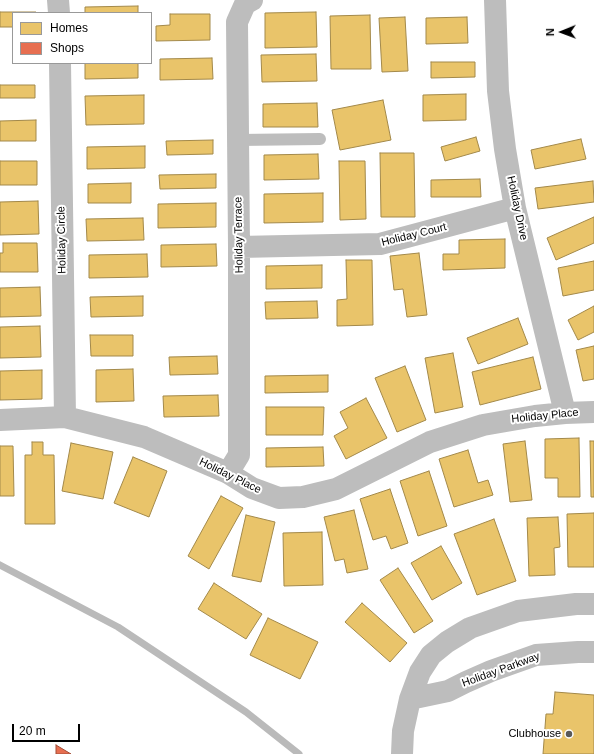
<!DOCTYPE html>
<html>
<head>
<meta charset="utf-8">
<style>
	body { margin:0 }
	#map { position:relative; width:594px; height:754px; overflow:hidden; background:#fff; font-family:Arial,sans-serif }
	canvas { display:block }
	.legend { position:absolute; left:12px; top:12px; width:140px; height:52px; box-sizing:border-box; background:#fff; border:1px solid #999; margin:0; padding:5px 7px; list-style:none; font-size:12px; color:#000 }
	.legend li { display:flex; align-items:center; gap:8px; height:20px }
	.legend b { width:20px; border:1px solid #999 }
	.north { position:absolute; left:542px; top:12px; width:40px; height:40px; -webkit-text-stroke:3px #fff; paint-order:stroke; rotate:269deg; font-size:11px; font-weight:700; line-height:16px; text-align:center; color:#000 }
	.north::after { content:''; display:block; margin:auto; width:14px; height:18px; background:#000; clip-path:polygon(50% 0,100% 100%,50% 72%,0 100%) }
	.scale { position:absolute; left:12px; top:724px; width:68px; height:18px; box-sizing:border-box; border:2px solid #000; border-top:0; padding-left:5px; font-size:12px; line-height:14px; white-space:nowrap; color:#000; -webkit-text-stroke:3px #fff; paint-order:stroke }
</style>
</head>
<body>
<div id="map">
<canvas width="594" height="754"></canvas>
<ul class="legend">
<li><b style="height:11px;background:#e9c46a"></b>Homes</li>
<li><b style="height:11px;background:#e76f51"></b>Shops</li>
</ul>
<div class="north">N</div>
<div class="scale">20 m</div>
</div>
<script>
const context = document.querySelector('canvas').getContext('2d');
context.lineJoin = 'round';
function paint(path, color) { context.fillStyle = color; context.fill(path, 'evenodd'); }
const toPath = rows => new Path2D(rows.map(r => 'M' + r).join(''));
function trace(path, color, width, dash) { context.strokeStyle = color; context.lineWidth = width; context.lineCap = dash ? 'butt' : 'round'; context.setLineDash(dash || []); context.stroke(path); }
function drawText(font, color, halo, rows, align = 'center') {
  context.font = font + ' Arial,sans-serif'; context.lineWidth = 4; context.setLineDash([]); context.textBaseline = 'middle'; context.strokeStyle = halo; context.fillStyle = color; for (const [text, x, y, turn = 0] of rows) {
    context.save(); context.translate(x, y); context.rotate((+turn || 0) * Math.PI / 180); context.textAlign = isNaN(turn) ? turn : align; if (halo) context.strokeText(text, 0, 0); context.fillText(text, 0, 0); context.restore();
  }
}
const homes = toPath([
	[138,6,138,13,85,13,85,7,138,6],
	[0,12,36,12,36,13,13,13,13,27,0,27,0,12],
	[316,12,317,47,265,48,265,13,316,12],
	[170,14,210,14,210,40,156,41,156,26,170,25,170,14],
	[370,15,371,69,331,69,330,16,370,15],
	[405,17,408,71,382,72,379,18,405,17],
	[467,17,468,43,426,44,426,18,467,17],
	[316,54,317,81,262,82,261,55,316,54],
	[212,58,213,79,160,80,160,59,212,58],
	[431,62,475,62,475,77,431,78,431,62],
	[85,63,138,63,138,78,85,79,85,63],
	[0,85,35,85,35,98,0,98,0,85],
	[466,94,466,120,423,121,423,95,466,94],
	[144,95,144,124,86,125,85,96,144,95],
	[383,100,391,140,340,150,332,110,383,100],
	[317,103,318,127,263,127,263,104,317,103],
	[36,120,36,141,0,141,0,121,36,120],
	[476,137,480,151,445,161,441,147,476,137],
	[581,139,586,159,535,169,531,150,581,139],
	[213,140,213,154,167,155,166,141,213,140],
	[145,146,145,168,87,169,87,147,145,146],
	[380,153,414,153,415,217,381,217,380,153],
	[318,154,319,179,264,180,264,155,318,154],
	[0,161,37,161,37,185,0,185,0,161],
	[339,161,365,161,366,219,340,220,339,161],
	[216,174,216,188,160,189,159,175,216,174],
	[480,179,481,197,431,197,431,180,480,179],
	[593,181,594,202,538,209,535,188,593,181],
	[131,183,131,203,88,203,88,184,131,183],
	[323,193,323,222,264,223,264,194,323,193],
	[38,201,39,234,0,235,0,202,38,201],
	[216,203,216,227,158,228,158,204,216,203],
	[594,217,594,243,556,260,547,238,594,217],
	[143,218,144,240,87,241,86,219,143,218],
	[505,239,505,268,443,270,443,254,459,254,459,240,505,239],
	[3,243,37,243,38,272,0,272,0,253,3,253,3,243],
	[216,244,217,266,161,267,161,245,216,244],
	[419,253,427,315,407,317,403,289,394,290,390,256,419,253],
	[147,254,148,277,89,278,89,255,147,254],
	[346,260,372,260,373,325,337,326,337,300,347,299,346,260],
	[594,261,594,290,563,296,558,268,594,261],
	[322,265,322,288,266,289,266,266,322,265],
	[40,287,41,316,0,317,0,288,40,287],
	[143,296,143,316,91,317,90,297,143,296],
	[317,301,318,318,266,319,265,302,317,301],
	[594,306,594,332,578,340,568,320,594,306],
	[518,318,528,344,478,364,467,338,518,318],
	[40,326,41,357,0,358,0,327,40,326],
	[90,335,133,335,133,356,91,356,90,335],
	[594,346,594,379,583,381,576,350,594,346],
	[453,353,463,407,435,413,425,358,453,353],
	[217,356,218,374,170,375,169,357,217,356],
	[533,357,541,389,480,405,472,372,533,357],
	[405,366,426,420,397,432,375,378,405,366],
	[133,369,134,401,96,402,96,370,133,369],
	[42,370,42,399,0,400,0,371,42,370],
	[328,375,328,392,265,393,265,376,328,375],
	[218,395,219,416,164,417,163,396,218,395],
	[366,398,387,438,346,459,334,436,348,428,340,412,366,398],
	[266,407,324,407,323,435,266,435,266,407],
	[579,438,580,497,558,497,558,478,545,478,545,439,579,438],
	[525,441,532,500,510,502,503,444,525,441],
	[590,441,594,441,594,497,591,497,590,441],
	[32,442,43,442,43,455,54,455,55,524,25,524,25,455,32,455,32,442],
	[71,443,113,452,103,499,62,491,71,443],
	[0,446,13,446,14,496,0,496,0,446],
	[323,447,324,466,266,467,266,448,323,447],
	[468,450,478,483,488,480,493,495,454,507,439,459,468,450],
	[133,457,167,471,149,517,114,503,133,457],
	[429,471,447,526,418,536,400,481,429,471],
	[390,489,408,543,391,549,386,536,373,540,360,499,390,489],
	[221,496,243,508,209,569,188,556,221,496],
	[354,510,368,569,347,573,344,559,335,561,324,517,354,510],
	[594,513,594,567,568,567,567,514,594,513],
	[246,515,275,522,261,582,232,576,246,515],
	[558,517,560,547,554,548,555,575,529,576,527,518,558,517],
	[494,519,516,581,477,595,454,534,494,519],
	[322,532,323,585,284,586,283,533,322,532],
	[441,546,462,583,432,600,411,563,441,546],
	[398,568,433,621,414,633,380,580,398,568],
	[214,583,262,614,246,639,198,609,214,583],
	[362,603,407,643,390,662,345,622,362,603],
	[268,618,318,642,300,679,250,655,268,618],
	[555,692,594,695,594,754,543,754,546,714,553,714,555,692]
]);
const shops = toPath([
	[56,745,71,754,56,754,56,745]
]);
const stream = toPath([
	[0,565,118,627,246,712,299,754]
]);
const service = toPath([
	[238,140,320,139]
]);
const minor = toPath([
	[58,0,59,13],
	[495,0,498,91,505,149,515,208,565,413],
	[60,63,65,417],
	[239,247,380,244,515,208],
	[0,420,65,417,144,437,228,473,252,488,279,498,303,497,336,489,430,442,483,425,535,416,565,413,594,412],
	[228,473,239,455,239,247,237,22,245,4,252,0],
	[410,699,448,691,466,682,491,671,536,655,578,652,594,652],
	[402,754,403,731,410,699,420,672,431,655,447,642,470,628,518,611,576,604,594,604]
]);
const markers = [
	[569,734,4,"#595959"]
];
const streetNames = [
	["Holiday Drive",517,208,78],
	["Holiday Terrace",239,235,-91],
	["Holiday Court",414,235,-14],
	["Holiday Circle",62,240,-91],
	["Holiday Place",545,416,-6],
	["Holiday Place",230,476,26],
	["Holiday Parkway",501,670,-20]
];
const poiNames = [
	["Clubhouse",561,734]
];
paint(homes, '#e9c46a');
trace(homes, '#a3894a', 1);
paint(shops, '#e76f51');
trace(shops, '#a24e39', 1);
trace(stream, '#bababa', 7);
trace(service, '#bdbdbd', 12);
trace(minor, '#bdbdbd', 22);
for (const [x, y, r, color] of markers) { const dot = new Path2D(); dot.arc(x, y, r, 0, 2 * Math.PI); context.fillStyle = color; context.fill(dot); trace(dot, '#fff', 1.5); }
drawText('11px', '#000', '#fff', streetNames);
drawText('11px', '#000', '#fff', poiNames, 'right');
</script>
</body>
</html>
